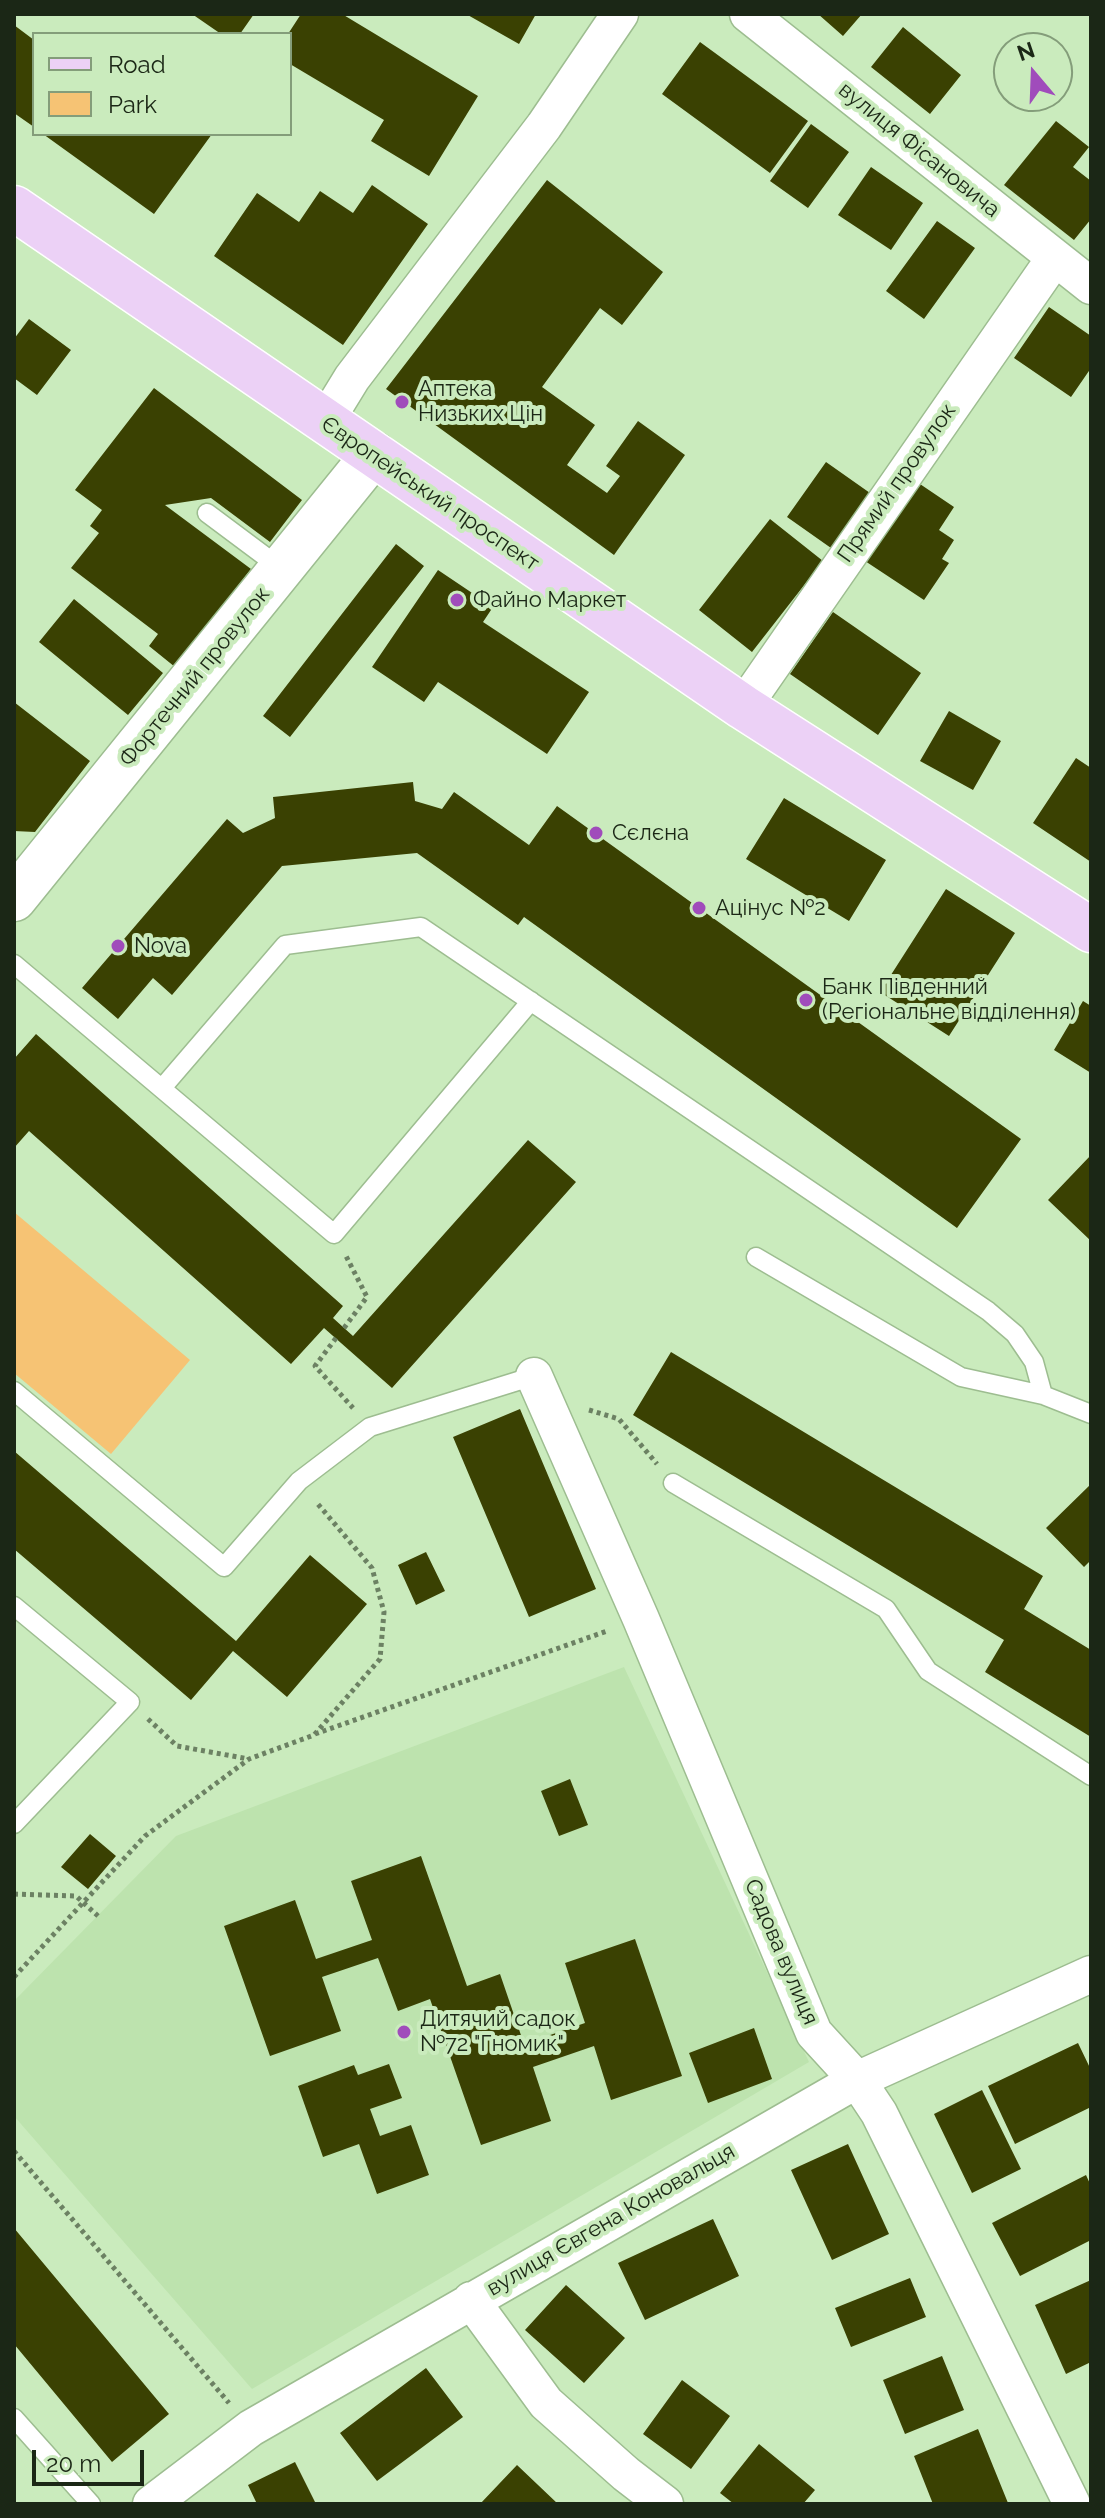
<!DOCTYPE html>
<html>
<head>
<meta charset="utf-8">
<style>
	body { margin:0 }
	#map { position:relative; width:1105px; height:2518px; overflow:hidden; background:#caebbd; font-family:Raleway,sans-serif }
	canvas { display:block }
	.frame { position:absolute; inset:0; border:16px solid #1b2716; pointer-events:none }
	.legend { position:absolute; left:32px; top:32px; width:260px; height:104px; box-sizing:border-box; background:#caebbd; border:2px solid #849d7a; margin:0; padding:10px 14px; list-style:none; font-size:24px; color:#1b2716 }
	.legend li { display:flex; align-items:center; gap:16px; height:40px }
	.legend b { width:40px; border:2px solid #849d7a }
	.north { position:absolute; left:993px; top:32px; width:80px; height:80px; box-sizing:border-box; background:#caebbd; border:2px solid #849d7a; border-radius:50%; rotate:341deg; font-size:22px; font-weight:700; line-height:32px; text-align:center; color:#1b2716 }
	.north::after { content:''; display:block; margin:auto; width:28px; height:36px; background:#a04cbb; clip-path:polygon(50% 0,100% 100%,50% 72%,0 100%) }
	.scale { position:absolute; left:32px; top:2450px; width:112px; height:36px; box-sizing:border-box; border:4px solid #1b2716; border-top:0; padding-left:10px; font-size:24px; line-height:28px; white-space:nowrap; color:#1b2716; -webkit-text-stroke:6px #caebbd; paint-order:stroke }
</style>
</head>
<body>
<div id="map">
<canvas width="1105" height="2518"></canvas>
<div class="frame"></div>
<ul class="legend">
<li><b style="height:10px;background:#ecd1f6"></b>Road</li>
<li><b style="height:22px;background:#f6c374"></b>Park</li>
</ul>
<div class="north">N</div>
<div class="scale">20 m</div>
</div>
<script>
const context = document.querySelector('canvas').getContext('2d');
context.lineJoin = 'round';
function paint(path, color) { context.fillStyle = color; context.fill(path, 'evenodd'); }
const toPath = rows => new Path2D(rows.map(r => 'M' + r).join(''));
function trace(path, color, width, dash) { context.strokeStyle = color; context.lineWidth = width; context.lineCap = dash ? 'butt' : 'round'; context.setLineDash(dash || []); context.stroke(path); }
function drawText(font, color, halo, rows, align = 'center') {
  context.font = font + ' Raleway,sans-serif'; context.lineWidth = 8; context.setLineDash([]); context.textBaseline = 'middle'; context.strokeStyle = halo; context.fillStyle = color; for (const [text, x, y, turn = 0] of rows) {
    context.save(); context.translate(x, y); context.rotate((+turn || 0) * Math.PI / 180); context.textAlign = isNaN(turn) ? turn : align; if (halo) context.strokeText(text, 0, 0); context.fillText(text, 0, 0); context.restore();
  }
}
const built = toPath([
	[624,1667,809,2062,252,2389,14,2116,14,2001,176,1836]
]);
const green = toPath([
	[14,1212,190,1360,111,1454,14,1373]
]);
const building = toPath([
	[192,14,254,14,240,34,221,34],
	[301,14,342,14,478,96,429,176,371,141,384,120,290,64,288,34],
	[466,14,536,14,519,44],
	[818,14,862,14,843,36],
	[14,25,34,40,34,127,14,113],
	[903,27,961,75,930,114,871,67],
	[700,42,808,121,770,173,662,94],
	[1056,121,1089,147,1073,167,1091,181,1091,219,1074,240,1004,185],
	[811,124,849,152,808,208,770,181],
	[43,134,212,134,154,214],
	[871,167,923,203,891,250,838,215],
	[547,180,663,272,622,325,600,308,542,387,595,425,567,465,607,493,620,476,606,466,638,421,685,455,614,555,386,389],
	[372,185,428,224,343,345,214,256,257,193,299,222,320,191,353,213],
	[937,221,975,248,924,319,886,291],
	[1049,307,1091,336,1091,368,1071,397,1014,358],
	[29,319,71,350,37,395,14,378,14,339],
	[154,388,302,500,270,542,211,498,165,505,251,569,175,667,149,646,158,634,71,568,99,533,90,526,102,510,75,490],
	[826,462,870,493,831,548,787,517],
	[917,482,954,507,939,530,954,540,942,559,949,563,924,600,865,561],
	[770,519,823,561,752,652,699,610],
	[396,544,424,566,290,737,263,716],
	[438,570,493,607,483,622,589,692,547,754,438,682,424,702,372,667],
	[74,599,163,673,128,715,39,642],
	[833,612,921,673,878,735,790,674],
	[14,702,90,761,35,832,14,831],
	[949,711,1001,741,973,790,920,761],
	[1076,758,1091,768,1091,862,1033,823],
	[413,782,415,801,442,809,454,792,529,845,557,806,1021,1139,957,1228,524,917,518,925,417,853,282,866,172,995,153,978,118,1019,82,988,227,819,243,833,275,818,273,797],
	[784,798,886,860,849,921,746,859],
	[946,889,1015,933,949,1036,880,992],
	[1083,1001,1091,1006,1091,1073,1054,1050],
	[36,1034,343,1306,333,1318,353,1336,528,1140,576,1182,392,1388,324,1328,291,1364,29,1131,14,1148,14,1059],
	[1091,1155,1091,1241,1048,1200],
	[671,1352,1043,1576,1024,1609,1091,1650,1091,1737,985,1672,1004,1640,633,1415],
	[520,1409,596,1589,529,1617,453,1437],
	[14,1451,236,1641,310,1555,367,1604,287,1697,233,1651,191,1700,14,1549],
	[1091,1484,1091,1560,1084,1567,1046,1528],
	[426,1552,445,1591,416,1605,398,1565],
	[570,1779,588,1825,559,1836,541,1791],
	[90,1834,116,1856,88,1889,61,1867],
	[421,1856,467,1986,500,1974,524,2044,585,2023,565,1963,635,1939,682,2076,611,2100,594,2046,533,2067,551,2121,481,2145,430,1999,398,2011,378,1958,322,1977,341,2031,270,2056,224,1926,295,1900,316,1959,372,1940,351,1881],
	[754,2028,772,2079,708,2103,689,2053],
	[1078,2043,1091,2070,1091,2107,1015,2144,988,2086],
	[389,2064,402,2098,370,2109,380,2136,411,2125,429,2175,377,2194,359,2144,323,2157,298,2086,354,2065,358,2075],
	[982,2090,1021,2169,972,2193,934,2114],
	[848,2144,889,2234,832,2260,791,2170],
	[1086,2175,1091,2186,1091,2240,1020,2276,992,2223],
	[713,2219,739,2276,645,2320,618,2263],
	[14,2228,169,2414,112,2462,14,2344],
	[910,2278,926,2317,851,2347,835,2308],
	[1091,2280,1091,2362,1066,2374,1035,2305],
	[566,2285,625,2338,584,2383,525,2330],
	[942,2356,964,2410,905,2434,883,2380],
	[426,2368,463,2417,377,2481,340,2433],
	[682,2380,730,2416,691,2469,643,2434],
	[978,2429,1008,2503,933,2504,914,2456],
	[759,2444,815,2490,803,2504,734,2504,720,2493],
	[295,2462,316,2504,257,2504,248,2485],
	[517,2465,558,2504,480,2504]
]);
const path = toPath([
	[344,1328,367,1297,346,1256],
	[336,1338,315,1366,353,1408],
	[589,1410,619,1419,657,1464],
	[148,1719,177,1746,249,1759],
	[315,1734,607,1631],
	[14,1894,76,1896,98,1916],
	[14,1977,145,1836,249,1759,314,1735,380,1659,384,1612,372,1568,317,1503],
	[14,2151,229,2403]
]);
const lane = toPath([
	[207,513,282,569],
	[14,964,334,1234,531,1001],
	[162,1088,285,945,421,927,988,1311,1015,1334,1034,1362,1043,1395],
	[756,1257,961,1377,1043,1395,1091,1414],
	[14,1391,224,1567,299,1481,370,1427,534,1376],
	[673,1483,886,1609,928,1671,1091,1776],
	[14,1606,130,1702,14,1824],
	[14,2418,91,2504]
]);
const street = toPath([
	[748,14,1091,286],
	[325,422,352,378,544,126,620,14],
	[743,707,1054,259],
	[534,1376,641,1619,814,2033,857,2080,879,2113,1072,2504],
	[471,2300,546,2403,626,2474,665,2504],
	[151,2504,251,2428,857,2080,1091,1974]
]);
const secondary = toPath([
	[14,899,374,454]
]);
const primary = toPath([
	[14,208,743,707,1091,930]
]);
const markers = [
	[402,402,8,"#a04cbb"],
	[457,600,8,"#a04cbb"],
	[596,833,8,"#a04cbb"],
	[699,908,8,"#a04cbb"],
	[118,946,8,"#a04cbb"],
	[806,1000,8,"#a04cbb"],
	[404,2032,8,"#a04cbb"]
];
const streetNames = [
	["вулиця Фісановича",919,150,39],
	["Прямий провулок",897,483,-55],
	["Європейський проспект",430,494,34],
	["Фортечний провулок",195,677,-51],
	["Садова вулиця",781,1952,67],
	["вулиця Євгена Коновальця",611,2220,-30]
];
const poiNames = [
	["Аптека",418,389],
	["Низьких Цін",418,414],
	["Файно Маркет",473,600],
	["Сєлєна",612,833],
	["Ацінус №2",715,908],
	["Nova",134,946],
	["Банк Південний",822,987],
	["(Регіональне відділення)",822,1012],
	["Дитячий садок",420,2019],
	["№72 \"Гномик\"",420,2044]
];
paint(built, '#bde3ae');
paint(green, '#f6c374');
paint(building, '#3a4102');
trace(lane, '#9dbd90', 21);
trace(street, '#9dbd90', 39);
trace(secondary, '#9dbd90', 47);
trace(primary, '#fff', 47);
trace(path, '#6c8163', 5, [4, 4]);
trace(lane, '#fff', 18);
trace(street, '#fff', 36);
trace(secondary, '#fff', 44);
trace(primary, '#ecd1f6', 44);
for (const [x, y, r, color] of markers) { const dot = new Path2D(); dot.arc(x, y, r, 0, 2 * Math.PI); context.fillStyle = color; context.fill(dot); trace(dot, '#caebbd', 3); }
drawText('22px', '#1b2716', '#caebbd', streetNames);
drawText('22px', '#1b2716', '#caebbd', poiNames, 'left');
</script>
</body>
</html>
